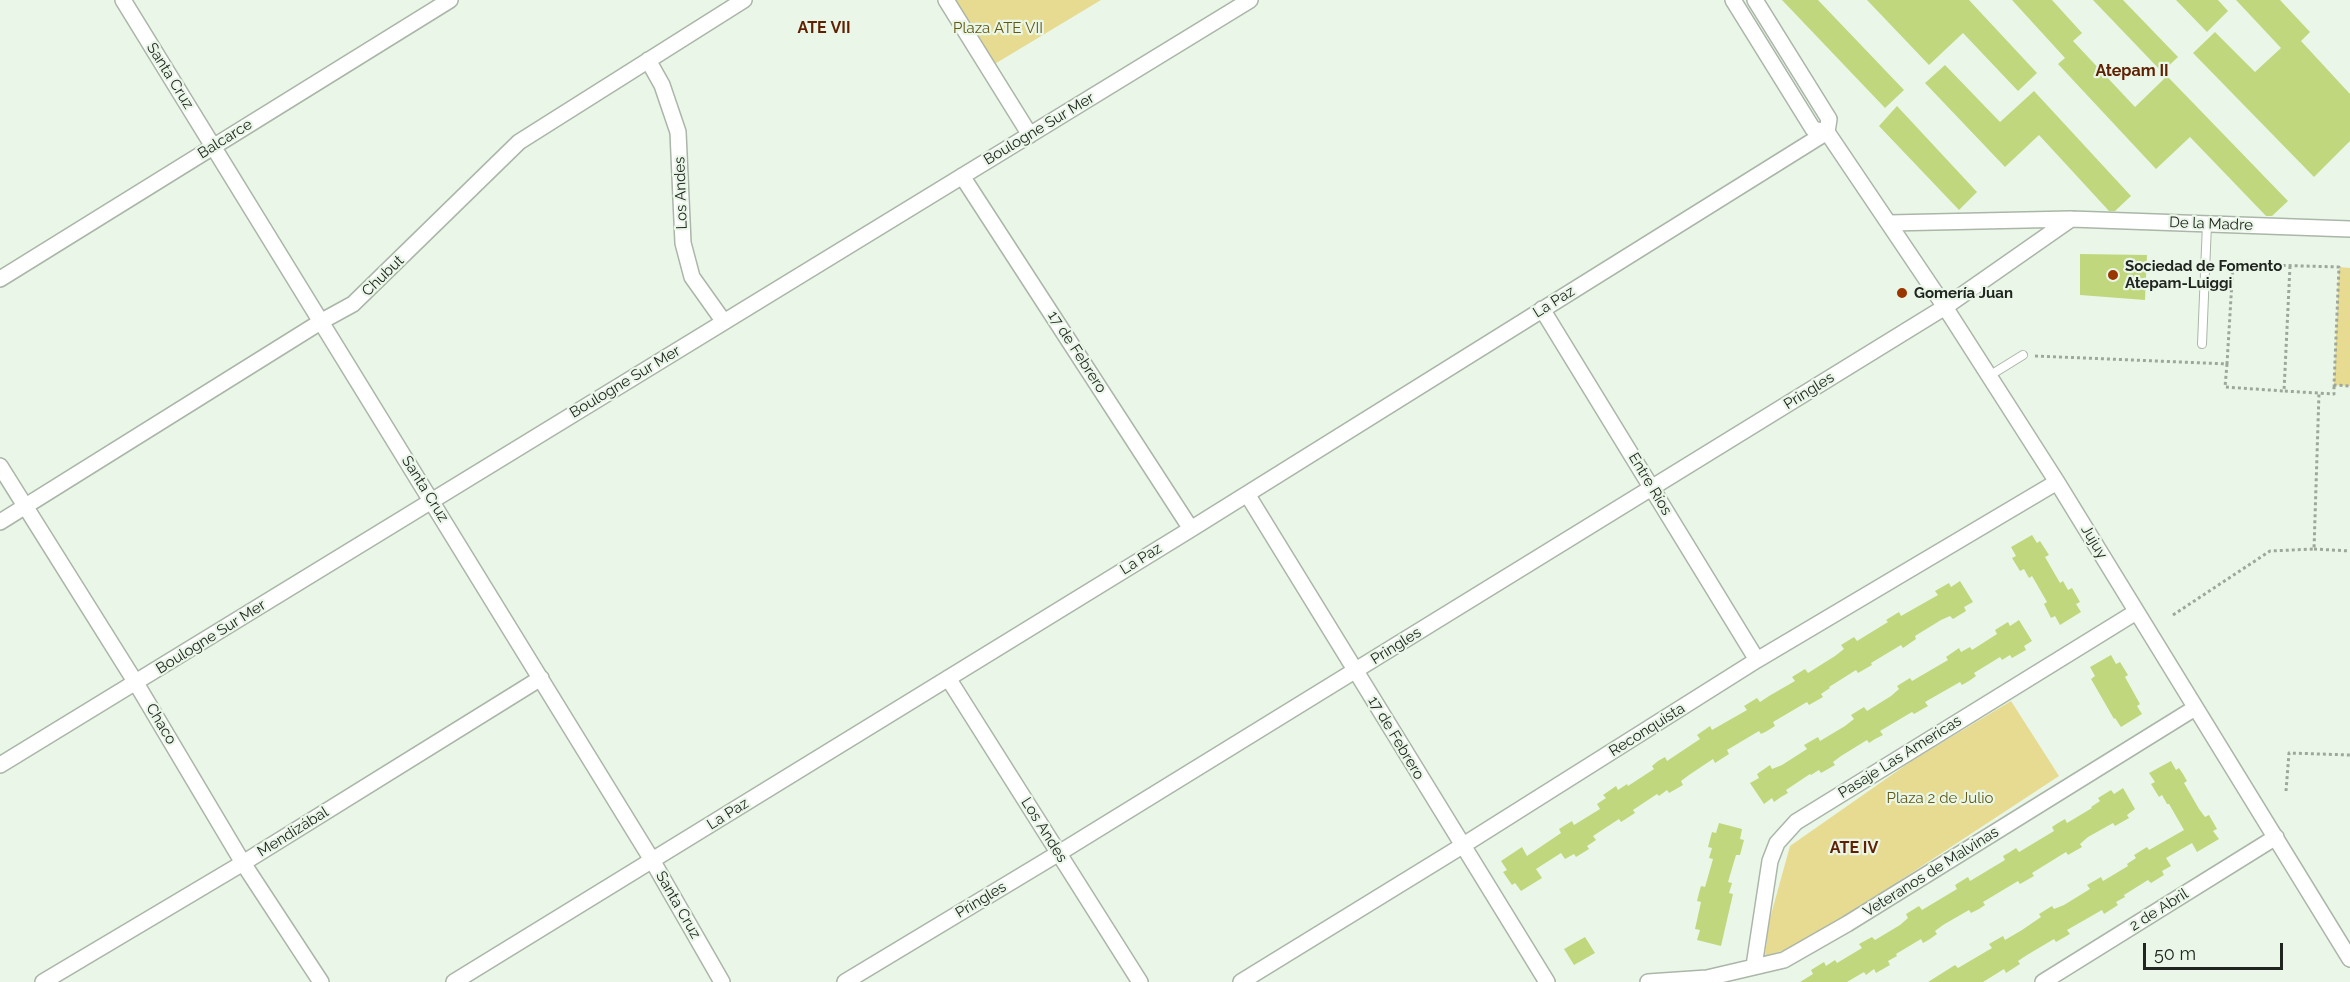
<!DOCTYPE html>
<html>
<head>
<meta charset="utf-8">
<style>
	body { margin:0 }
	#map { position:relative; width:2350px; height:982px; overflow:hidden; background:#eaf7e8; font-family:Raleway,sans-serif }
	canvas { display:block }
	.scale { position:absolute; left:2143px; top:943px; width:140px; height:27px; box-sizing:border-box; border:3px solid #212520; border-top:0; padding-left:8px; font-size:18px; line-height:21px; white-space:nowrap; color:#212520; -webkit-text-stroke:4px #eaf7e8; paint-order:stroke }
</style>
</head>
<body>
<div id="map">
<canvas width="2350" height="982"></canvas>
<div class="scale">50 m</div>
</div>
<script>
const context = document.querySelector('canvas').getContext('2d');
context.lineJoin = 'round';
function paint(path, color) { context.fillStyle = color; context.fill(path, 'evenodd'); }
const toPath = rows => new Path2D(rows.map(r => 'M' + r).join(''));
function trace(path, color, width, dash) { context.strokeStyle = color; context.lineWidth = width; context.lineCap = dash ? 'butt' : 'round'; context.setLineDash(dash || []); context.stroke(path); }
function drawText(font, color, halo, rows, align = 'center') {
  context.font = font + ' Raleway,sans-serif'; context.lineWidth = 4.5; context.setLineDash([]); context.textBaseline = 'middle'; context.strokeStyle = halo; context.fillStyle = color; for (const [text, x, y, turn = 0] of rows) {
    context.save(); context.translate(x, y); context.rotate((+turn || 0) * Math.PI / 180); context.textAlign = isNaN(turn) ? turn : align; if (halo) context.strokeText(text, 0, 0); context.fillText(text, 0, 0); context.restore();
  }
}
const green = toPath([
	[946,0,1101,0,988,68],
	[2339,267,2350,268,2350,386,2334,385],
	[2011,701,2059,776,1890,887,1792,948,1765,956,1769,922,1790,846,1913,760]
]);
const building = toPath([
	[1782,0,1818,0,1904,90,1885,108],
	[1867,0,1969,0,2037,73,2018,91,1963,33,1929,65],
	[2012,0,2052,0,2082,33,2073,41,2135,107,2167,76,2288,201,2272,216,2266,216,2190,137,2156,169,2058,64,2065,58],
	[2093,0,2123,0,2178,57,2162,72],
	[2176,0,2218,0,2228,11,2207,32],
	[2236,0,2280,0,2310,32,2301,41,2350,94,2350,141,2314,177,2193,53,2215,32,2255,72,2281,48],
	[1945,65,2000,122,2034,91,2131,196,2115,211,2109,211,2039,135,2005,167,1925,83],
	[1897,106,1977,192,1959,210,1879,126],
	[2080,254,2147,255,2145,300,2080,295],
	[2032,535,2037,543,2040,541,2049,555,2045,557,2060,583,2063,581,2068,590,2072,588,2080,602,2076,604,2081,612,2060,625,2055,616,2051,618,2044,604,2047,602,2032,576,2029,578,2024,569,2020,571,2012,558,2016,556,2011,547],
	[1960,581,1973,602,1964,607,1966,611,1953,619,1950,616,1941,620,1915,636,1916,639,1903,648,1901,645,1871,663,1872,665,1858,673,1856,670,1829,687,1830,688,1821,694,1823,697,1809,705,1807,702,1773,722,1775,726,1767,731,1761,734,1759,731,1727,750,1729,754,1715,763,1713,759,1689,775,1681,781,1683,785,1669,793,1667,790,1659,796,1657,794,1633,810,1635,813,1621,822,1619,819,1593,836,1596,840,1587,846,1589,849,1576,857,1574,854,1565,859,1561,853,1536,869,1542,878,1521,891,1515,883,1512,885,1503,872,1507,870,1501,861,1522,847,1527,856,1561,833,1559,829,1572,821,1574,825,1600,809,1597,804,1606,798,1603,795,1616,786,1618,790,1627,784,1628,786,1654,769,1652,766,1658,761,1665,757,1667,761,1700,739,1697,735,1710,726,1712,730,1747,710,1744,706,1757,698,1760,702,1769,696,1795,681,1792,677,1805,669,1808,673,1835,656,1844,649,1841,645,1854,637,1857,641,1888,622,1886,620,1899,612,1901,616,1938,595,1935,591,1949,583,1951,587],
	[2019,620,2032,641,2024,646,2026,650,2012,658,2010,655,2002,660,2000,657,1974,673,1976,676,1969,681,1962,685,1960,682,1925,702,1928,706,1914,714,1912,712,1880,731,1883,735,1875,739,1869,743,1867,740,1841,756,1833,762,1835,765,1821,773,1819,770,1811,775,1810,774,1786,790,1788,793,1781,797,1774,802,1772,798,1764,804,1750,783,1759,778,1757,774,1770,765,1772,769,1782,765,1807,749,1804,745,1818,737,1820,741,1845,726,1854,719,1851,715,1864,707,1867,711,1891,696,1899,689,1897,686,1910,678,1912,681,1948,660,1946,657,1959,648,1961,652,1970,647,1972,650,1997,634,1995,630,2008,622,2010,626],
	[2111,655,2116,664,2120,662,2128,675,2125,677,2140,704,2137,706,2142,714,2121,727,2115,718,2114,719,2091,679,2095,676,2090,667],
	[2171,761,2176,770,2179,768,2183,774,2187,781,2184,783,2199,809,2205,817,2209,815,2217,829,2213,831,2219,839,2197,852,2192,843,2166,858,2171,866,2162,871,2164,875,2151,883,2148,880,2124,895,2125,897,2116,902,2118,905,2104,914,2102,910,2067,930,2070,934,2056,942,2054,939,2027,955,2018,961,2020,964,2006,973,2004,969,1983,982,1928,982,1955,965,1958,968,1992,948,1989,944,2003,936,2005,940,2022,930,2041,917,2039,914,2052,906,2054,909,2064,905,2090,889,2087,885,2101,877,2103,881,2128,866,2127,864,2136,858,2134,855,2147,847,2149,850,2184,830,2169,804,2167,804,2162,795,2159,797,2151,784,2155,782,2149,773],
	[2123,788,2135,809,2127,815,2129,818,2115,826,2113,823,2088,837,2080,844,2082,847,2068,855,2066,852,2032,873,2034,876,2020,884,2018,881,1983,902,1985,905,1979,909,1971,913,1969,910,1943,925,1935,931,1937,934,1930,939,1923,943,1921,939,1896,954,1897,956,1888,961,1890,965,1876,973,1874,969,1866,975,1864,972,1847,982,1800,982,1813,974,1811,970,1824,962,1826,966,1835,960,1837,963,1862,948,1859,944,1872,937,1875,940,1900,925,1908,918,1906,914,1919,906,1922,910,1957,889,1955,885,1968,877,1970,881,2005,860,2003,856,2010,852,2016,848,2019,852,2054,831,2052,827,2058,823,2065,819,2067,823,2092,808,2091,807,2100,801,2098,798,2111,790,2114,794],
	[1719,823,1742,829,1740,839,1744,840,1740,855,1736,855,1728,882,1732,883,1729,893,1733,894,1721,946,1697,940,1700,930,1695,929,1701,902,1697,901,1699,893,1701,886,1705,887,1713,859,1709,858,1712,848,1708,847,1712,832,1716,833],
	[1585,937,1595,953,1574,965,1564,949]
]);
const path = toPath([
	[2290,266,2284,391,2334,394,2334,385],
	[2035,356,2227,364,2233,264,2339,267,2334,385,2350,386],
	[2227,364,2225,387,2284,391],
	[2314,549,2350,551],
	[2173,615,2270,551,2314,549,2319,393],
	[2286,791,2289,753,2350,755]
]);
const service = toPath([
	[2202,344,2207,224],
	[1989,376,2023,355]
]);
const minor = toPath([
	[123,0,652,860,722,982],
	[946,0,1030,135],
	[1733,0,1813,129,1827,132],
	[1755,0,1829,119,1827,132],
	[648,60,662,85,678,132,683,243,692,277,724,322],
	[1827,132,1945,307,2057,482,2350,959],
	[962,176,1191,529],
	[1889,223,2071,219,2350,229],
	[0,279,450,0],
	[1542,309,1757,660],
	[0,466,136,683,243,863,321,982],
	[1247,494,1547,982],
	[0,522,322,321,353,304,519,142,744,0],
	[948,678,1140,982],
	[0,765,1250,0],
	[1754,966,1770,861,1777,843,1796,822,2136,612],
	[43,982,243,863,541,678],
	[454,982,1191,529,1827,132],
	[845,982,1059,853,1945,307,2071,219],
	[1241,982,1462,846,1757,660,2057,482],
	[1648,982,1707,978,1784,960,1847,924,2195,708],
	[2043,982,2276,837]
]);
const markers = [
	[2113,275,6,"#9a3600"],
	[1902,293,6,"#9a3600"]
];
const parkNames = [
	["Plaza ATE VII",998,28],
	["Plaza 2 de Julio",1940,798]
];
const streetNames = [
	["Santa Cruz",170,76,58],
	["Boulogne Sur Mer",1039,129,-31],
	["Balcarce",225,139,-32],
	["Los Andes",681,193,-92],
	["De la Madre",2211,224,2],
	["Chubut",383,276,-44],
	["La Paz",1554,302,-32],
	["17 de Febrero",1077,352,57],
	["Boulogne Sur Mer",625,382,-31],
	["Pringles",1809,391,-32],
	["Entre Ríos",1650,484,59],
	["Santa Cruz",425,489,58],
	["Jujuy",2094,542,59],
	["La Paz",1141,559,-32],
	["Boulogne Sur Mer",211,637,-32],
	["Pringles",1396,646,-32],
	["Chaco",161,724,59],
	["Reconquista",1647,730,-32],
	["17 de Febrero",1396,738,59],
	["Pasaje Las Americas",1900,757,-32],
	["La Paz",728,814,-32],
	["Los Andes",1044,830,58],
	["Mendizábal",293,832,-32],
	["Veteranos de Malvinas",1931,872,-32],
	["Pringles",981,900,-31],
	["Santa Cruz",678,905,60],
	["2 de Abril",2159,910,-32]
];
const poiNames = [
	["Sociedad de Fomento",2125,266],
	["Atepam-Luiggi",2125,283],
	["Gomería Juan",1914,293]
];
const neighbourhoodNames = [
	["ATE VII",824,28],
	["Atepam II",2132,71],
	["ATE IV",1854,848]
];
paint(green, '#e6db90');
paint(building, '#c0d77e');
trace(service, '#aab6a7', 10);
trace(minor, '#aab6a7', 18);
trace(path, '#9ea79c', 3, [3, 3]);
trace(service, '#fff', 8);
trace(minor, '#fff', 15);
for (const [x, y, r, color] of markers) { const dot = new Path2D(); dot.arc(x, y, r, 0, 2 * Math.PI); context.fillStyle = color; context.fill(dot); trace(dot, '#eaf7e8', 2); }
drawText('15px', '#625811', '#eaf7e8', parkNames);
drawText('15px', '#212520', '#eaf7e8', streetNames);
drawText('bold 15px', '#212520', '#eaf7e8', poiNames, 'left');
drawText('bold 16px', '#602103', '#eaf7e8', neighbourhoodNames);
</script>
</body>
</html>
